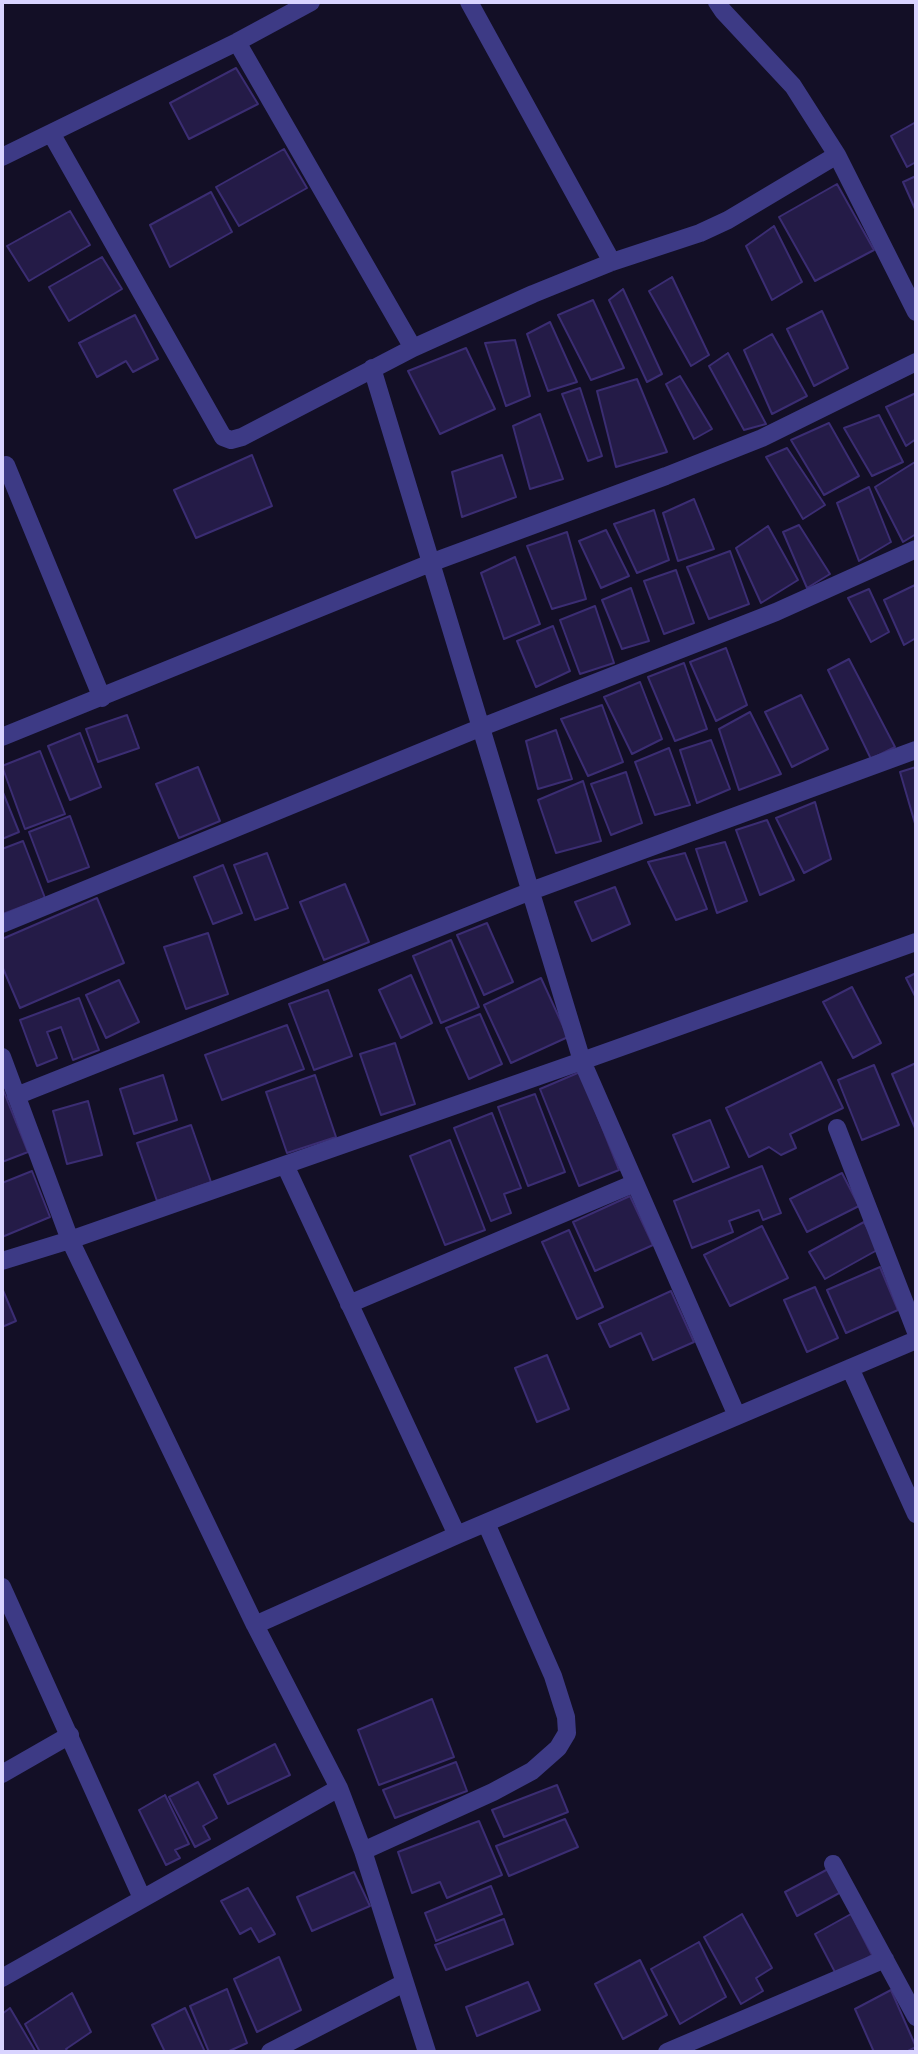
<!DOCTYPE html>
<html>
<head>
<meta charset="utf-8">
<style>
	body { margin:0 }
	#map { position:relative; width:918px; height:2054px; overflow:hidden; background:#130f26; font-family:Quicksand,sans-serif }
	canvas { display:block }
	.frame { position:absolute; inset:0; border:4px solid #d9d4ff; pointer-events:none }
</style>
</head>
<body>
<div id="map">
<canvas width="918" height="2054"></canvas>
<div class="frame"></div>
</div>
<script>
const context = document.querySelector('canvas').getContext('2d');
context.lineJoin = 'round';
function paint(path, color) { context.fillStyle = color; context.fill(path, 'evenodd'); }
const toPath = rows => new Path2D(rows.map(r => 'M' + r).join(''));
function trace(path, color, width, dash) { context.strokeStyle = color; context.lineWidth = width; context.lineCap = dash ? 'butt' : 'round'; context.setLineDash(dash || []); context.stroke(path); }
const building = toPath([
	[236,68,258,104,189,139,170,103,236,68],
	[916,122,916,162,907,167,891,136,916,122],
	[284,149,307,188,239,226,216,187,284,149],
	[916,176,916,208,915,209,903,182,916,176],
	[837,184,874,250,815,281,779,217,837,184],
	[211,192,232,232,170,267,150,225,211,192],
	[70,211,90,245,29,281,7,246,70,211],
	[774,226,802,282,772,300,746,246,774,226],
	[102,257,122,289,69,321,49,287,102,257],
	[672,277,709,355,691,366,649,291,672,277],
	[623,289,662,374,647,382,609,300,623,289],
	[593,300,624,368,591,380,558,315,593,300],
	[822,311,848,368,814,386,787,329,822,311],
	[135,315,158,359,133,372,126,361,97,377,79,343,135,315],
	[550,322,577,382,548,391,527,334,550,322],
	[772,334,807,396,772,414,744,350,772,334],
	[515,340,530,396,506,406,485,343,515,340],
	[466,348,495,409,440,434,408,371,466,348],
	[728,353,766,424,744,430,709,366,728,353],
	[680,376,712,429,694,439,666,384,680,376],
	[637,379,667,452,616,467,597,391,637,379],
	[580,388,602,456,588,461,562,394,580,388],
	[916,393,916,439,906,446,886,407,916,393],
	[540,414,563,479,530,489,513,426,540,414],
	[879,415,903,462,872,476,844,428,879,415],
	[829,423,859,476,824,495,791,440,829,423],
	[787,448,825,505,803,519,766,457,787,448],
	[252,455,272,506,196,538,174,490,252,455],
	[502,455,516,497,462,517,452,472,502,455],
	[915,462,916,534,903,542,875,487,915,462],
	[869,487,891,542,859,561,837,503,869,487],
	[694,499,714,549,678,561,663,513,694,499],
	[654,510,669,560,637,573,614,524,654,510],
	[799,525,830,574,807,588,783,532,799,525],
	[768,526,798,580,761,603,736,548,768,526],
	[606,530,629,576,601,588,579,541,606,530],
	[567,532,586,599,552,609,527,546,567,532],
	[730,551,749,604,709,619,687,567,730,551],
	[515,557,540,624,504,639,481,573,515,557],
	[676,570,694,623,664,634,644,581,676,570],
	[915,585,916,638,904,645,884,600,915,585],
	[631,588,649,641,622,649,602,600,631,588],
	[869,589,889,632,871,642,848,598,869,589],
	[595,606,614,663,580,674,560,620,595,606],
	[553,626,570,671,536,687,517,641,553,626],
	[726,648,747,705,716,721,690,662,726,648],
	[849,659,895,747,871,759,828,670,849,659],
	[684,663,707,729,675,741,648,677,684,663],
	[640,682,662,739,632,754,604,697,640,682],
	[801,695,828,749,792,767,765,712,801,695],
	[602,705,623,762,588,776,561,719,602,705],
	[750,712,781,774,739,790,719,729,750,712],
	[127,715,139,748,98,762,86,729,127,715],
	[556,730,572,779,538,789,526,741,556,730],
	[80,733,101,787,70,800,48,746,80,733],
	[711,740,730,789,697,803,680,750,711,740],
	[669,748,690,805,655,815,635,762,669,748],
	[40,751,65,814,25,829,2,766,40,751],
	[198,767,220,821,179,838,156,784,198,767],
	[916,767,916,827,900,772,916,767],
	[626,772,642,823,611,835,591,784,626,772],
	[583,781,601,841,556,853,538,800,583,781],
	[2,790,19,832,2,839,2,790],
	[815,802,831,859,804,873,776,818,815,802],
	[70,816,89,867,48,882,29,832,70,816],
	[767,820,794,880,760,895,736,830,767,820],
	[23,841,45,898,3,914,2,849,23,841],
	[725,842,747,901,717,913,696,849,725,842],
	[267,853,288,908,255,920,234,865,267,853],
	[685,853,707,909,676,920,648,862,685,853],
	[223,865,242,913,213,924,194,877,223,865],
	[345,884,369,942,324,960,300,902,345,884],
	[615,887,630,924,592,941,575,902,615,887],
	[97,898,124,963,20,1008,2,966,2,939,97,898],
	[487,923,513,982,484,995,457,935,487,923],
	[208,933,228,994,186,1009,164,947,208,933],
	[451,940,479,1007,441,1023,413,956,451,940],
	[916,973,916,998,906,978,916,973],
	[411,975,432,1023,401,1038,379,990,411,975],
	[541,978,568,1037,511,1063,484,1005,541,978],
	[119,980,139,1022,106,1038,86,995,119,980],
	[852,987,881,1043,853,1058,823,1002,852,987],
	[328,990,352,1056,314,1070,289,1004,328,990],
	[79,998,99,1050,73,1060,61,1027,47,1032,57,1058,37,1066,20,1020,79,998],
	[480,1014,502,1064,469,1079,446,1028,480,1014],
	[287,1025,304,1069,222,1100,205,1055,287,1025],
	[395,1043,415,1104,381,1115,360,1054,395,1043],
	[821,1062,843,1108,790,1134,796,1148,781,1155,769,1147,749,1157,726,1108,821,1062],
	[916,1063,916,1128,915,1128,892,1074,916,1063],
	[874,1065,899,1125,862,1140,838,1080,874,1065],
	[580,1072,619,1170,579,1186,540,1089,580,1072],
	[163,1075,177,1120,134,1134,120,1089,163,1075],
	[315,1075,336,1137,287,1153,266,1092,315,1075],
	[2,1087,28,1152,2,1162,2,1087],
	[535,1094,565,1172,528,1186,498,1107,535,1094],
	[88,1101,102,1155,67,1164,53,1111,88,1101],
	[492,1113,521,1188,504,1194,511,1213,491,1221,454,1128,492,1113],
	[710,1120,729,1167,693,1182,673,1135,710,1120],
	[191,1125,211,1182,157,1201,137,1143,191,1125],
	[450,1140,485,1230,445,1245,410,1156,450,1140],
	[762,1166,781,1213,763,1220,759,1210,729,1221,733,1232,692,1248,674,1201,762,1166],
	[32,1171,50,1217,2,1237,2,1183,32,1171],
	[842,1173,859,1206,807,1232,790,1199,842,1173],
	[630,1196,653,1245,595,1271,573,1222,630,1196],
	[864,1222,879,1249,825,1279,809,1252,864,1222],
	[762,1226,788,1278,730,1306,704,1255,762,1226],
	[569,1230,603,1307,577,1319,542,1242,569,1230],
	[880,1267,898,1310,846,1333,827,1290,880,1267],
	[815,1287,838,1338,807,1352,784,1300,815,1287],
	[2,1288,16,1321,2,1327,2,1288],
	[671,1291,694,1342,653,1360,641,1333,610,1347,599,1324,671,1291],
	[547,1355,569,1409,537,1422,515,1368,547,1355],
	[432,1699,454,1757,379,1785,358,1730,432,1699],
	[275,1744,290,1775,228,1804,214,1775,275,1744],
	[456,1762,467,1791,395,1818,383,1790,456,1762],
	[198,1782,217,1818,203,1826,210,1839,195,1847,169,1797,198,1782],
	[557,1785,568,1812,504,1837,492,1810,557,1785],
	[165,1795,189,1844,175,1850,180,1858,166,1865,139,1810,165,1795],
	[565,1819,578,1847,509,1876,496,1846,565,1819],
	[479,1821,502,1875,447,1898,440,1882,412,1893,398,1852,479,1821],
	[830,1868,843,1891,797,1916,785,1892,830,1868],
	[354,1872,370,1906,312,1931,297,1897,354,1872],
	[491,1886,502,1914,436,1941,425,1913,491,1886],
	[248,1888,275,1934,259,1942,251,1928,240,1934,221,1901,248,1888],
	[742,1914,772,1968,756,1978,763,1991,741,2004,704,1937,742,1914],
	[851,1914,872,1955,837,1976,815,1934,851,1914],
	[504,1919,513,1944,446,1970,435,1945,504,1919],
	[699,1942,726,1997,680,2024,651,1969,699,1942],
	[279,1957,301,2010,257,2032,234,1979,279,1957],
	[640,1960,667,2015,623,2039,595,1984,640,1960],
	[528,1982,540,2010,477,2036,466,2007,528,1982],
	[227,1989,247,2043,227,2052,209,2052,190,2006,227,1989],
	[891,1990,916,2047,906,2052,874,2052,855,2009,891,1990],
	[72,1993,91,2032,66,2049,68,2052,40,2052,25,2024,72,1993],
	[10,2008,36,2052,2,2052,2,2014,10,2008],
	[185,2008,205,2052,165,2052,152,2025,185,2008]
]);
const minor = toPath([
	[469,2,612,262],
	[717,2,723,11,793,86,837,155,916,312],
	[237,42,413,348],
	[51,133,223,437,231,440,242,437,413,348,533,294,612,262,700,233,728,220,837,155],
	[2,157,237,42,311,2],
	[372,368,582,1061,737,1416],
	[6,465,102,698],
	[2,737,433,562,666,476,762,438,916,362],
	[2,924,482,727,776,612,916,549],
	[2,1057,70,1240,255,1625,339,1788,363,1851,427,2052],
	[16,1096,531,891,916,750],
	[837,1128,916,1332],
	[285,1165,457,1535],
	[2,1261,70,1240,582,1061,916,942],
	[349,1304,635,1183],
	[850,1368,916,1514],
	[2,1587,142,1898],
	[255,1625,457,1535,916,1340],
	[2,1774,70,1735],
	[363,1851,493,1792,532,1771,558,1748,567,1733,566,1717,553,1676,486,1523],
	[833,1864,916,2017],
	[2,1978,339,1788],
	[270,2052,404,1983],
	[667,2052,885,1959]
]);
paint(building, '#241b47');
trace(building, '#3b2d73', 2);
trace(minor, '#3d3a85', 18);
</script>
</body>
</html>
